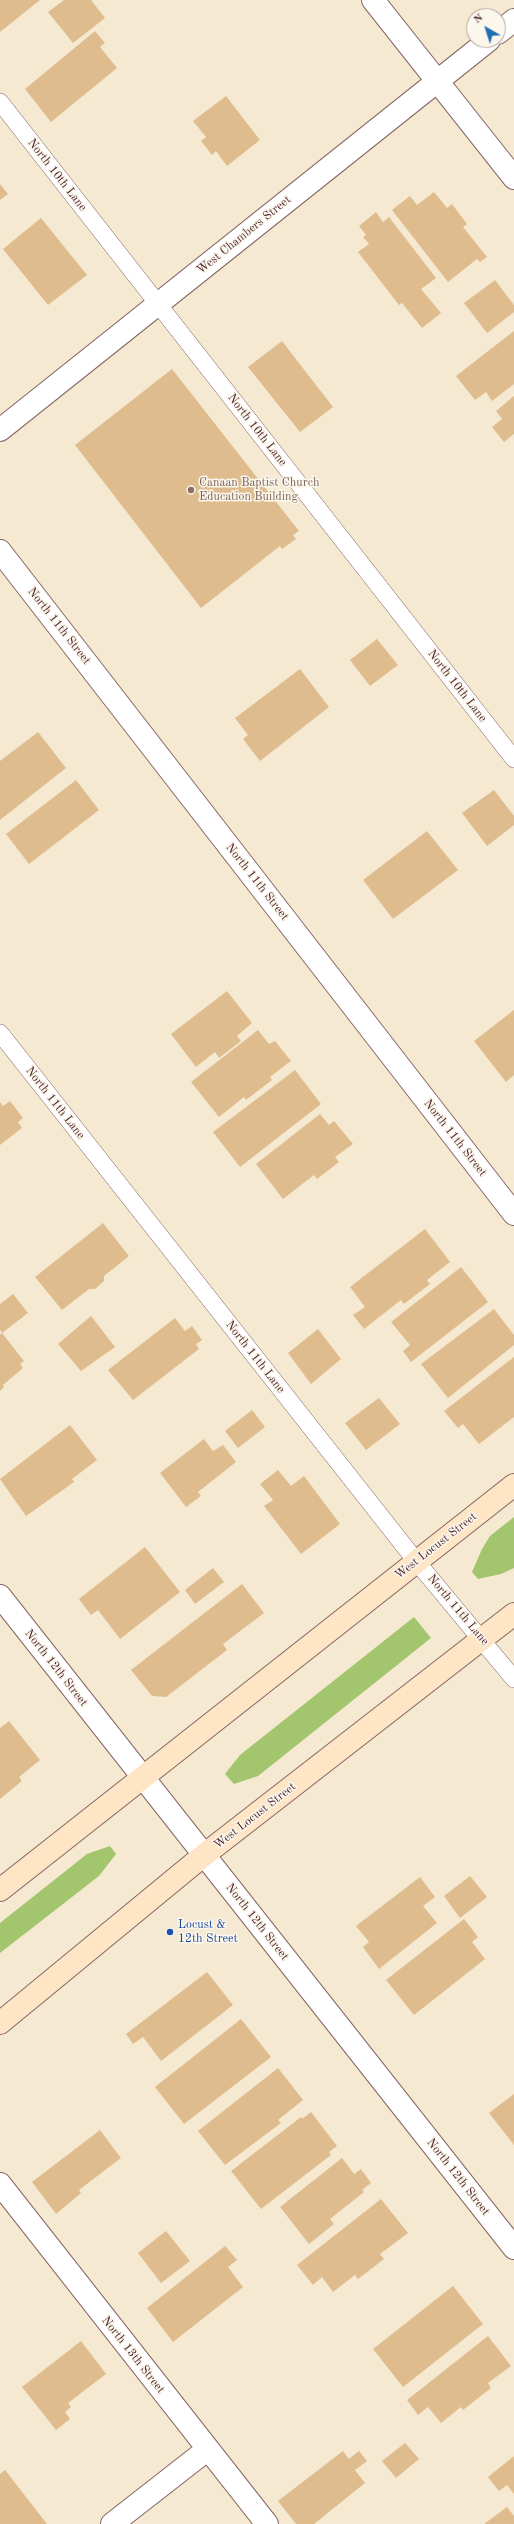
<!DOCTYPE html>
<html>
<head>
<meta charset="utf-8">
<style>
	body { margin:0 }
	#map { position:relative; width:514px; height:2524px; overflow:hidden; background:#f5e9d2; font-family:"Old Standard TT",serif }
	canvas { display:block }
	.north { position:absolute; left:466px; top:8px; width:40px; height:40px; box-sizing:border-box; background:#fbf7ec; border:1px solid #b4a19f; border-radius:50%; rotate:321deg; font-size:11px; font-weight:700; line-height:16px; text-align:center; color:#4a1f2b }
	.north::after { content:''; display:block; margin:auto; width:14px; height:18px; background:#1f6fb2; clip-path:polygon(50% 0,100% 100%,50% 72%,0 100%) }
</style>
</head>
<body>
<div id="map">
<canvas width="514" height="2524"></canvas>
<div class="north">N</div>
</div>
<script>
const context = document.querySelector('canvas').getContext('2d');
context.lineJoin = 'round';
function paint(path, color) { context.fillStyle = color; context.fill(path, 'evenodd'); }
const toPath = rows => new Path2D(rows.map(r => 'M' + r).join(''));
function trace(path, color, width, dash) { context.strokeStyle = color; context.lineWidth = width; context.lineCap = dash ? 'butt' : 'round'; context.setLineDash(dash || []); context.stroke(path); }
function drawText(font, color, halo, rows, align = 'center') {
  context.font = font + ' "Old Standard TT",serif'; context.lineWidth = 3; context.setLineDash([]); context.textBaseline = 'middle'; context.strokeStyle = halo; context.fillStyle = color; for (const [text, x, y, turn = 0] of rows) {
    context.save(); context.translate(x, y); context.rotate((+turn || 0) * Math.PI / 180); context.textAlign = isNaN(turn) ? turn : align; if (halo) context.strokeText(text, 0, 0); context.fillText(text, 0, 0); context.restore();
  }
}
const green = toPath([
	[514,1517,514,1568,501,1574,478,1579,472,1572,482,1549,490,1536],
	[414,1617,431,1638,258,1776,234,1784,225,1774,240,1755],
	[110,1846,116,1854,99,1876,0,1953,0,1923,87,1854]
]);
const building = toPath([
	[0,0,40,0,0,32],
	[64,0,91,0,105,18,73,43,48,12],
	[95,31,105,43,100,47,117,68,51,122,25,89],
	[226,96,260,140,227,166,216,151,212,155,201,141,206,137,193,121],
	[0,184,8,194,0,200],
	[434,192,447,208,452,204,467,224,463,227,487,257,480,262,477,259,448,282,392,210,410,196,417,205],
	[376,212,383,222,389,217,436,278,421,289,441,313,422,328,402,303,399,305,358,252,369,244,363,237,366,235,359,226],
	[41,218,87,275,48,305,3,249],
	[495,280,514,305,514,312,487,333,464,303],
	[514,331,514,384,492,401,486,392,475,400,456,376],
	[282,341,333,407,300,432,248,367],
	[172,369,299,531,293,535,296,539,282,549,280,546,201,608,75,445],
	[514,396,514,434,504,442,492,427,502,419,496,411],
	[377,639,398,665,370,686,350,660],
	[300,669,329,707,260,761,243,739,248,735,235,718],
	[38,732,66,768,0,820,0,761],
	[76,780,99,810,29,864,6,834],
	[494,790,514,816,514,825,487,846,462,813],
	[427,831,458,870,393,919,363,880],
	[227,991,252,1023,237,1036,241,1041,219,1058,215,1052,196,1067,171,1034],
	[514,1010,514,1075,506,1082,474,1041],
	[258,1030,269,1044,275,1041,291,1061,270,1077,272,1080,246,1100,244,1097,219,1117,191,1082],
	[295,1070,321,1104,240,1167,213,1132],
	[10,1101,23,1118,18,1122,22,1128,0,1145,0,1102,3,1106],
	[320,1114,329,1125,334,1121,353,1144,335,1157,339,1162,317,1179,314,1175,283,1199,256,1164],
	[103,1223,129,1256,104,1276,104,1281,95,1289,89,1289,62,1310,35,1277],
	[425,1229,450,1262,427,1280,430,1284,404,1304,401,1300,364,1329,353,1315,365,1307,350,1287],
	[461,1267,488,1302,411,1362,403,1351,410,1345,391,1322],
	[13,1294,28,1313,2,1333,0,1330,0,1304],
	[494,1309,514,1335,514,1345,448,1398,421,1364],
	[91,1316,115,1347,81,1371,58,1344],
	[175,1318,185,1331,192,1326,202,1340,196,1344,199,1349,133,1400,108,1370],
	[318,1329,341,1359,311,1384,288,1353],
	[2,1333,24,1361,20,1364,23,1368,3,1385,4,1387,0,1391,0,1335],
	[514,1357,514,1417,479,1444,463,1424,458,1428,444,1411],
	[379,1398,400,1424,366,1450,345,1423],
	[252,1410,265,1427,238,1448,225,1431],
	[70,1425,97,1460,72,1479,74,1482,26,1516,0,1479],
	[204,1439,213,1451,223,1445,236,1462,198,1492,201,1496,186,1507,160,1473],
	[278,1470,291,1486,304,1476,340,1524,301,1554,264,1506,273,1500,260,1484],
	[145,1547,180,1592,120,1639,98,1610,91,1615,79,1599],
	[213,1568,224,1582,195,1604,185,1590],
	[242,1584,264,1613,223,1644,227,1650,166,1697,152,1696,131,1670],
	[9,1721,40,1760,19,1777,22,1781,0,1799,0,1728],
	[470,1876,487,1897,460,1918,444,1896],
	[420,1877,435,1897,423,1906,437,1923,379,1969,363,1947,369,1942,356,1926],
	[464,1919,478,1937,472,1942,485,1959,414,2015,386,1980],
	[207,1972,233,2005,161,2061,143,2037,133,2044,126,2034],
	[241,2019,271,2057,184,2124,155,2087],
	[278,2068,303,2100,278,2120,281,2123,225,2165,198,2131],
	[514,2094,514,2145,489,2113],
	[311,2112,337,2146,329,2152,331,2155,261,2209,231,2171,301,2117,302,2119],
	[100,2130,121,2158,79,2190,81,2193,56,2214,32,2182],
	[342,2158,354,2174,361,2169,371,2183,362,2190,364,2192,330,2219,334,2224,309,2244,280,2207],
	[381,2199,408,2233,380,2254,384,2259,358,2279,355,2275,333,2292,322,2277,313,2285,297,2265],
	[166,2231,190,2261,161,2283,138,2253],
	[225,2246,237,2260,228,2267,243,2287,173,2342,147,2308],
	[453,2286,483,2324,403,2387,373,2349],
	[488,2336,511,2366,488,2383,491,2388,463,2410,461,2407,441,2423,428,2407,418,2415,407,2400],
	[81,2341,106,2374,68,2403,71,2407,65,2412,70,2419,56,2430,22,2387],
	[405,2443,419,2459,396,2478,382,2461],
	[343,2451,349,2459,359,2451,367,2461,355,2470,365,2483,314,2524,296,2524,278,2501],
	[514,2456,514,2494,507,2485,499,2491,488,2477],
	[5,2470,47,2524,0,2524,0,2474],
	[507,2507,514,2516,514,2524,484,2524]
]);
const service = toPath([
	[0,102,514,759],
	[0,1033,416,1561,514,1679]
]);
const minor = toPath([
	[373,0,514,178],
	[498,33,514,20],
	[0,430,489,40],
	[0,551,514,1214],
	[0,1596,514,2248],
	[0,2184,267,2524],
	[112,2524,208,2449]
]);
const secondary = toPath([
	[0,1890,514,1485],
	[0,2023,204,1855,514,1614]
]);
const markers = [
	[191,490,4,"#8d6e63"],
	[170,1932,4,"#1a4fb4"]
];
const streetNames = [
	["North 10th Lane",57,175,52],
	["West Chambers Street",244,235,-39],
	["North 10th Lane",257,430,52],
	["North 11th Street",59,626,52],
	["North 10th Lane",457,686,52],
	["North 11th Street",257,882,52],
	["North 11th Lane",55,1103,52],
	["North 11th Street",455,1138,52],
	["North 11th Lane",255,1357,52],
	["West Locust Street",436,1546,-38],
	["North 11th Lane",458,1610,50],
	["North 12th Street",56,1668,52],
	["West Locust Street",255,1816,-38],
	["North 12th Street",257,1922,52],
	["North 12th Street",458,2177,52],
	["North 13th Street",133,2355,52]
];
const educationNames = [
	["Canaan Baptist Church",199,483],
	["Education Building",199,497]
];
const transitNames = [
	["Locust &",178,1925],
	["12th Street",178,1939]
];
paint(green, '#a2c56e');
paint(building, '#dfbc8e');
trace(service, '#866665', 18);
trace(minor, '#866665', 24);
trace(secondary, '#866665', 24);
trace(service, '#fff', 17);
trace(minor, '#fff', 22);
trace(secondary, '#fee5c5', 22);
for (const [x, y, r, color] of markers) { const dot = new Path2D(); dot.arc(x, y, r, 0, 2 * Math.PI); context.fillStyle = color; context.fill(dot); trace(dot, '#fbf7ec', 1.5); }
drawText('12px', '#4a1f2b', '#fbf7ec', streetNames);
drawText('12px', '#785e54', '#fbf7ec', educationNames, 'left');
drawText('12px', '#164399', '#fbf7ec', transitNames, 'left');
</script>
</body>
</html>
